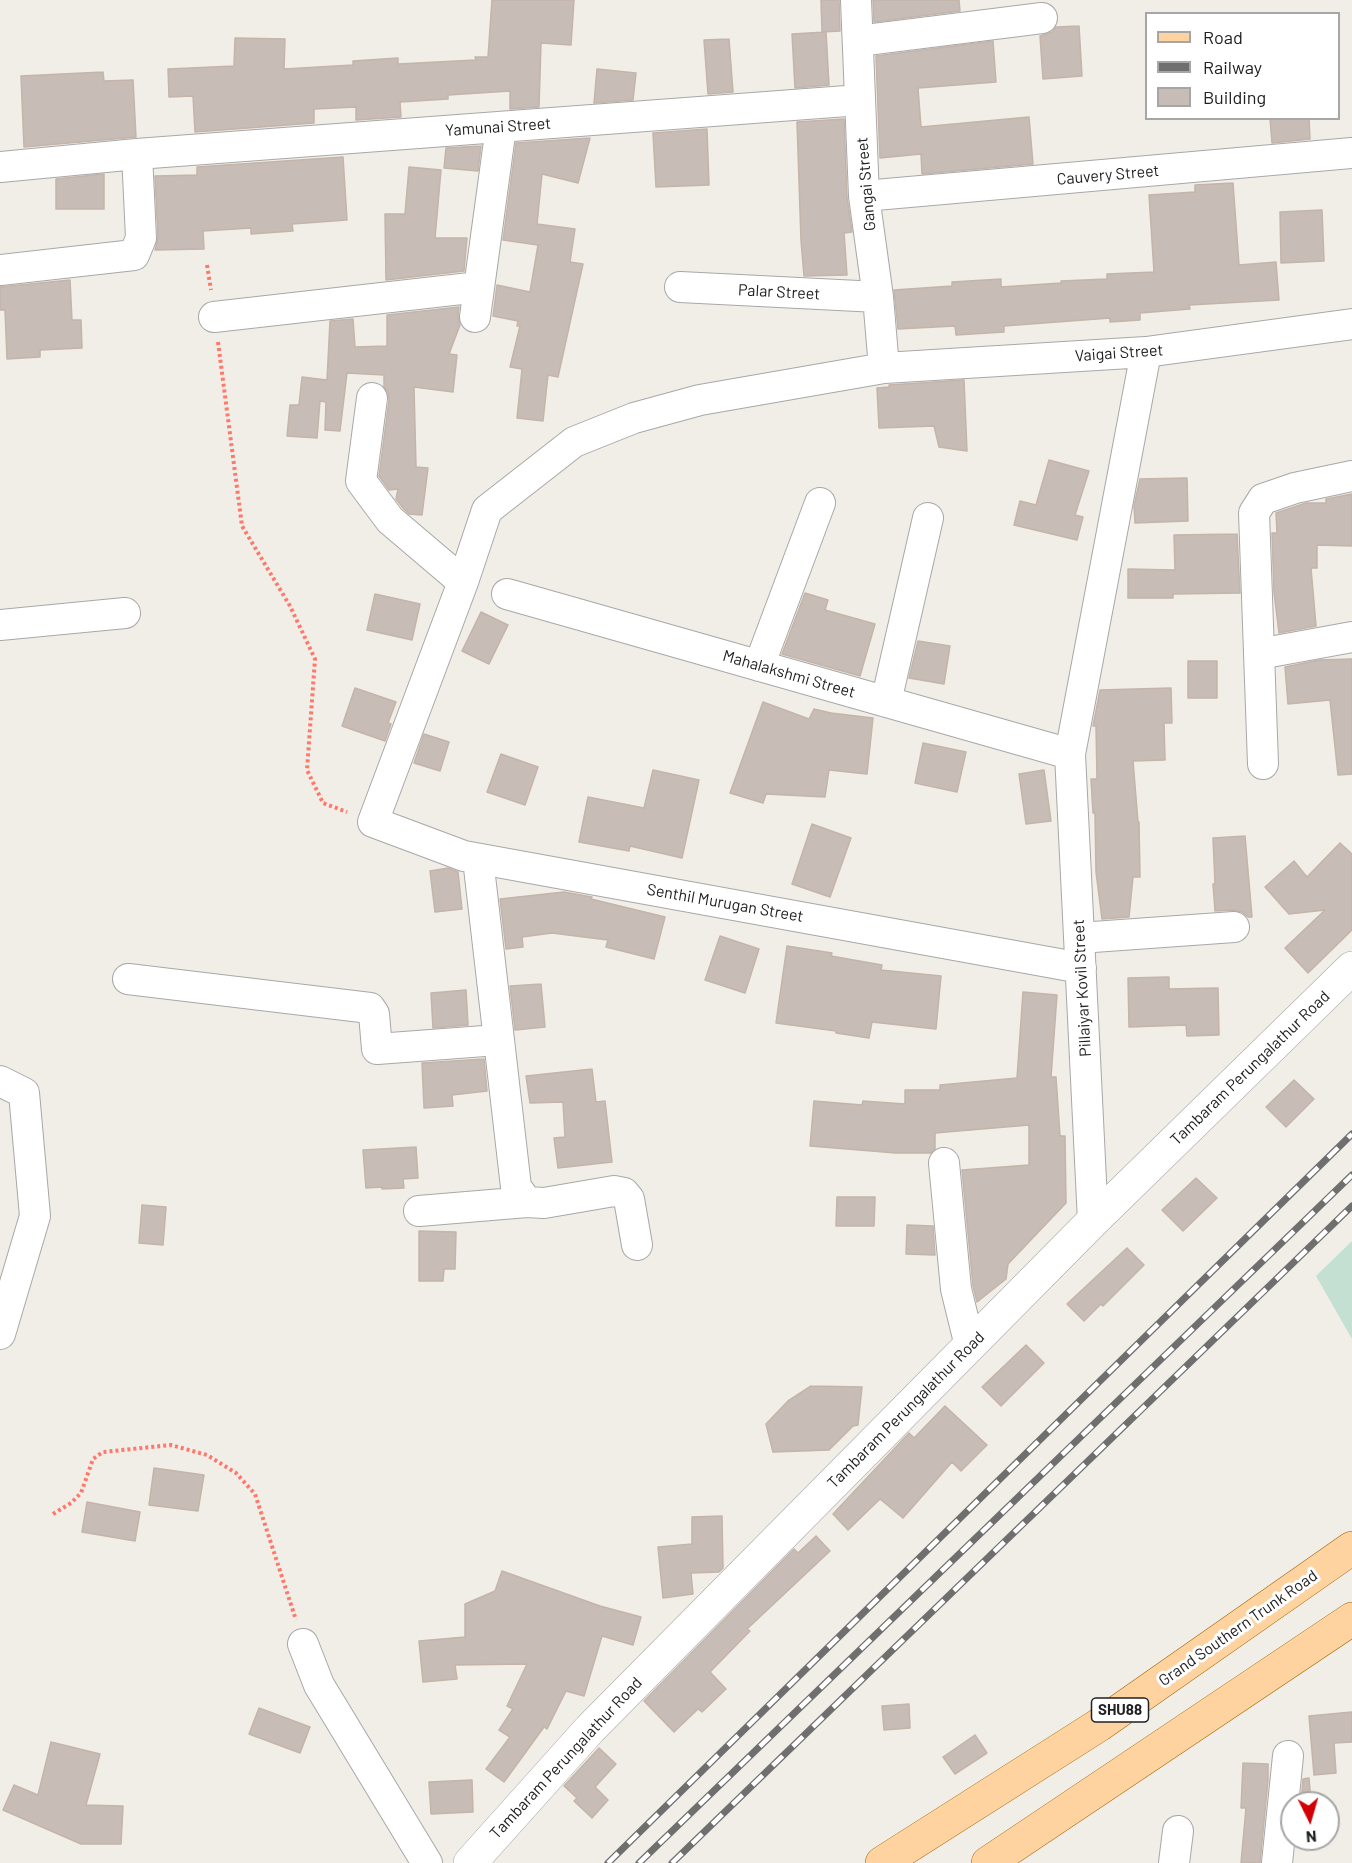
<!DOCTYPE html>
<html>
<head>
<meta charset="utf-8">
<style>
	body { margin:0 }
	#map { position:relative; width:1352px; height:1863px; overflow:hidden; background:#f1eee7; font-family:Barlow,sans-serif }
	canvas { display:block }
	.legend { position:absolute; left:1145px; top:12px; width:195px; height:108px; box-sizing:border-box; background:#fff; border:2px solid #a6a6a6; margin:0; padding:8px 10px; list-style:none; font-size:18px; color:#212121 }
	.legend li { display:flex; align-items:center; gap:12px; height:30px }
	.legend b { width:30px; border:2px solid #a6a6a6 }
	.north { position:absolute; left:1280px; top:1791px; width:60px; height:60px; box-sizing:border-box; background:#fff; border:2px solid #a6a6a6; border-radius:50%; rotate:175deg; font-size:16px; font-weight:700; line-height:24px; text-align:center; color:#212121 }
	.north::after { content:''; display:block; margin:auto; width:21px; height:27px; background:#d20005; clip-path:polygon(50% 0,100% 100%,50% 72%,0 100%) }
</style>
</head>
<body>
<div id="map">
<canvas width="1352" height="1863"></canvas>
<ul class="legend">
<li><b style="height:8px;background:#fed3a0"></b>Road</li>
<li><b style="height:8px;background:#6f6f6f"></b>Railway</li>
<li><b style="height:16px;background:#c7bdb6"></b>Building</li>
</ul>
<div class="north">N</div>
</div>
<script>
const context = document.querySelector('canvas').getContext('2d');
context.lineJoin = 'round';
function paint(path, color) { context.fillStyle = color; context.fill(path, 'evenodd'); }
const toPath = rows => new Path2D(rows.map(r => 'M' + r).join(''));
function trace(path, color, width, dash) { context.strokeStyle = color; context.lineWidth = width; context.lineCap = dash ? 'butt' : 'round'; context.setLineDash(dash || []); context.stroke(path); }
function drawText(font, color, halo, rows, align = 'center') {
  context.font = font + ' Barlow,sans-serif'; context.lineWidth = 6; context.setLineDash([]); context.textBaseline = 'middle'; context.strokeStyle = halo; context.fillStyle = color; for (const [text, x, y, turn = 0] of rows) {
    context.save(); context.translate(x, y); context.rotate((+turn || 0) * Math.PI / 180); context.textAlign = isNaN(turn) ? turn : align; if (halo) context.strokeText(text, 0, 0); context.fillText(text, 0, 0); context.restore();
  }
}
const wetland = toPath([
	[1352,1241,1352,1339,1316,1276]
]);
const building = toPath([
	[492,0,574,0,571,45,541,43,539,107,510,109,510,91,448,95,448,99,400,102,401,117,356,120,356,107,314,109,314,123,195,132,193,96,169,97,168,69,234,66,235,38,285,39,284,69,353,65,353,61,398,58,398,64,476,60,475,57,488,57,492,0],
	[821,0,839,0,840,31,822,32,821,0],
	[873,0,959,0,960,11,874,22,873,0],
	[1079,26,1082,76,1043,79,1040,36,1052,32,1056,27,1079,26],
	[826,32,829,85,795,88,792,34,826,32],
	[729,39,733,92,708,94,704,40,729,39],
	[993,41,996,82,918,88,921,127,1029,117,1033,164,922,174,921,154,880,158,876,56,993,41],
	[597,69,636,73,633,100,594,103,597,69],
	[103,72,104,81,133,80,136,137,24,147,21,76,103,72],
	[1270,118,1309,118,1310,139,1272,143,1270,118],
	[844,119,847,197,852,232,844,233,847,275,804,276,801,240,797,122,844,119],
	[707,129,709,185,656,187,653,133,707,129],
	[590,138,578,183,542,174,537,224,575,229,570,262,583,264,558,377,548,375,543,421,517,418,522,369,510,367,520,326,517,326,518,321,493,316,497,285,530,292,538,245,503,240,516,143,590,138],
	[481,146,478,171,444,168,446,148,481,146],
	[343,157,347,220,292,224,293,231,251,234,251,228,203,231,204,249,155,250,158,237,155,176,197,175,197,167,343,157],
	[409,167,441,170,435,238,467,238,464,271,386,280,385,214,405,214,409,167],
	[104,174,104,209,56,209,56,179,104,174],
	[1233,183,1239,265,1276,262,1279,300,1189,305,1190,309,1140,313,1140,320,1110,322,1110,318,1004,326,1004,332,956,335,955,326,898,329,894,290,952,286,952,282,1001,279,1001,287,1061,283,1061,281,1107,279,1107,274,1154,272,1149,195,1195,192,1195,185,1233,183],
	[1322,210,1324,261,1281,263,1280,212,1322,210],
	[70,280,72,320,81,320,82,348,40,350,40,357,7,359,5,310,0,310,0,287,70,280],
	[459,307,458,315,460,325,449,354,457,355,453,392,414,387,416,467,428,468,422,515,409,514,403,508,396,499,398,489,389,490,379,476,389,400,388,392,384,387,384,375,347,373,340,431,325,430,326,402,320,401,317,438,287,436,290,405,299,405,302,377,327,380,330,321,353,319,355,347,387,346,387,315,459,307],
	[964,380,967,451,939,447,934,426,879,428,877,388,889,387,889,385,964,380],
	[1049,460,1089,471,1075,515,1083,517,1077,540,1014,525,1020,501,1036,505,1049,460],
	[1187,478,1188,521,1135,523,1134,506,1140,479,1187,478],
	[1352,494,1352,546,1317,545,1317,568,1311,568,1316,626,1279,633,1274,592,1272,533,1277,533,1276,513,1306,503,1326,503,1326,499,1352,494],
	[1237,534,1240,593,1173,594,1173,598,1128,598,1128,569,1175,570,1174,535,1237,534],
	[805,593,828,600,825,610,875,624,860,676,782,654,805,593],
	[375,594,420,604,412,640,367,630,375,594],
	[481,612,508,625,489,664,462,651,481,612],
	[918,641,950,646,944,684,909,678,918,641],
	[1352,659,1352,774,1338,775,1330,700,1288,704,1285,667,1319,660,1352,659],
	[1188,661,1217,661,1217,698,1188,698,1188,661],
	[355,688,396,702,388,723,391,724,385,741,342,726,355,688],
	[1171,688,1172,723,1164,723,1165,760,1133,761,1138,822,1139,822,1140,877,1133,877,1129,917,1102,919,1096,872,1095,813,1093,813,1091,779,1097,779,1096,726,1093,726,1100,690,1171,688],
	[763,702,809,719,814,709,831,713,873,718,867,774,829,770,825,797,766,794,763,803,730,793,763,702],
	[424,734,449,742,440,771,414,763,424,734],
	[923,743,966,752,957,792,915,783,923,743],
	[501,754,538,767,525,805,487,792,501,754],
	[653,770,699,780,682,858,630,846,629,851,579,842,588,797,644,808,653,770],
	[1044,770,1051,821,1026,824,1019,774,1044,770],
	[812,824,851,838,830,897,792,884,812,824],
	[1245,836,1252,917,1248,917,1242,912,1233,910,1215,911,1213,884,1215,884,1213,838,1245,836],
	[1340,843,1352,854,1352,930,1308,973,1285,948,1325,910,1289,914,1265,887,1294,861,1307,877,1340,843],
	[448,868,458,872,462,909,435,912,430,871,448,868],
	[564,892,592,897,591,899,665,917,654,959,606,947,608,940,552,933,522,937,523,947,506,949,500,899,564,892],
	[720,936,759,949,745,993,705,980,720,936],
	[787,946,832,953,831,956,882,965,881,970,941,976,936,1029,872,1022,869,1038,836,1033,836,1031,776,1023,787,946],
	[1169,977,1169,989,1218,988,1219,1035,1187,1036,1186,1025,1129,1027,1128,978,1169,977],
	[541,984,545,1027,515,1030,510,986,541,984],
	[466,990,468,1025,433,1028,431,993,466,990],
	[1023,992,1057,995,1051,1077,1056,1077,1060,1136,1065,1136,1066,1203,1008,1264,1006,1279,977,1302,973,1286,962,1170,1029,1165,1029,1125,935,1133,935,1149,931,1153,896,1153,810,1146,814,1101,862,1105,863,1101,905,1104,905,1090,940,1090,940,1085,1017,1078,1023,992],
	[484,1059,487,1091,452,1095,453,1106,424,1108,422,1063,484,1059],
	[592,1069,596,1102,605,1101,612,1162,558,1168,554,1138,565,1137,563,1102,530,1103,526,1076,592,1069],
	[1294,1080,1314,1099,1286,1127,1266,1107,1294,1080],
	[416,1147,418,1178,403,1179,404,1188,382,1189,382,1187,366,1188,363,1150,416,1147],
	[1196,1178,1217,1198,1183,1231,1162,1210,1196,1178],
	[837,1197,875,1197,874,1226,836,1226,837,1197],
	[142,1205,166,1207,163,1245,139,1243,142,1205],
	[907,1225,933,1226,935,1255,906,1254,907,1225],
	[419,1231,456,1232,455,1269,444,1269,443,1281,419,1281,419,1231],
	[1127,1248,1144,1265,1103,1306,1101,1304,1084,1321,1067,1304,1127,1248],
	[1026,1345,1044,1363,1001,1406,982,1387,1026,1345],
	[811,1386,862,1387,858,1425,853,1426,829,1450,773,1452,766,1424,788,1401,811,1386],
	[945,1406,987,1445,961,1471,952,1462,903,1518,880,1499,848,1530,833,1514,909,1433,914,1438,945,1406],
	[154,1468,204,1475,198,1511,149,1505,154,1468],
	[87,1502,140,1512,135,1541,82,1532,87,1502],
	[722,1516,723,1568,719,1572,691,1573,693,1594,663,1598,658,1547,692,1544,692,1517,722,1516],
	[816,1536,830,1551,747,1629,750,1631,710,1672,726,1689,702,1712,698,1709,674,1732,644,1701,794,1549,798,1553,816,1536],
	[502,1571,600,1606,641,1617,633,1645,602,1636,584,1696,566,1691,547,1729,544,1727,504,1782,486,1769,510,1737,499,1730,513,1709,507,1706,527,1664,455,1665,457,1679,423,1682,419,1641,465,1637,465,1604,495,1591,502,1571],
	[909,1704,910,1728,884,1730,882,1706,909,1704],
	[259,1708,310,1727,300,1753,249,1734,259,1708],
	[1352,1712,1352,1742,1334,1743,1336,1773,1314,1775,1309,1716,1352,1712],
	[975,1735,987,1753,955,1774,943,1757,975,1735],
	[51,1742,100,1754,86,1805,123,1806,121,1844,81,1844,3,1810,14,1785,38,1795,51,1742],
	[599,1748,616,1764,595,1787,608,1800,592,1818,574,1801,577,1798,564,1786,599,1748],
	[1243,1763,1268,1764,1268,1780,1260,1863,1241,1863,1246,1808,1241,1808,1243,1763],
	[1309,1778,1311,1803,1301,1803,1303,1779,1309,1778],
	[472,1780,473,1812,431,1814,429,1782,472,1780]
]);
const path = toPath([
	[207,265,211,290],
	[218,342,242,526,290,606,315,659,307,770,323,803,347,812],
	[53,1514,71,1503,81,1493,93,1459,103,1452,171,1445,207,1455,236,1473,255,1494,296,1620]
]);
const minor = toPath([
	[856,0,864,196,878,297,884,368],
	[858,41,1042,18],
	[0,167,137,154,860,100],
	[864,196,1352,153],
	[0,270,134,255,141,238,137,154],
	[680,287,878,297],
	[214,317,479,287],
	[475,317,501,127],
	[372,398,361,481,390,520,463,582],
	[507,594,1070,754],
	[0,625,125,613],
	[1259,654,1352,637],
	[759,666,820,503],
	[886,702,928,518],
	[1263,764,1254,513,1263,499,1295,488,1352,476],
	[478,859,516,1187,527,1202,544,1203,614,1191,624,1193,629,1199,637,1245],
	[1079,938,1234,927],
	[1081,968,464,856,373,822,463,582,487,510,574,442,634,418,700,400,884,368,1146,352,1352,324],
	[128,979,370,1008,374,1014,377,1049,498,1040],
	[0,1081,24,1093,35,1216,0,1334],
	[944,1163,956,1289,970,1346],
	[419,1211,527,1202],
	[1093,1221,1070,754,1146,352],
	[303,1644,319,1685,427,1863],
	[1174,1863,1178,1831],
	[1277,1863,1288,1756]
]);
const tertiary = toPath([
	[470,1863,590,1729,1093,1221,1352,968]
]);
const primary = toPath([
	[882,1863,1099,1725,1352,1548],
	[988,1863,1352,1619]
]);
const rail = toPath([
	[608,1863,1352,1134],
	[639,1863,1352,1175],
	[672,1863,1352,1206]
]);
const shields = [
	[1120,1710,57]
];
const shieldNames = [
	["SHU88",1120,1710]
];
const streetNames = [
	["Yamunai Street",498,127,-4],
	["Cauvery Street",1108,175,-5],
	["Gangai Street",866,184,-95],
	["Palar Street",779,292,3],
	["Vaigai Street",1119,353,-4],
	["Mahalakshmi Street",789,674,16],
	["Senthil Murugan Street",725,903,10],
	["Pillaiyar Kovil Street",1082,988,-93],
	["Tambaram Perungalathur Road",1250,1068,-44],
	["Tambaram Perungalathur Road",906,1410,-45],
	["Grand Southern Trunk Road",1238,1628,-35],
	["Tambaram Perungalathur Road",566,1758,-47]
];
paint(wetland, '#c4e0d2');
paint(building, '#c7bdb6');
trace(building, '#c4b4a9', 1.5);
trace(minor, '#a8a8a8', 32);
trace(tertiary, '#a8a8a8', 34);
trace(primary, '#9e6600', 34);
trace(path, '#fe786c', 4, [3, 3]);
trace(minor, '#fff', 30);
trace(tertiary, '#fff', 33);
trace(primary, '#fed3a0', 33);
trace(rail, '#6f6f6f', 7);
trace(rail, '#fff', 4.5, [14]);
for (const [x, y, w] of shields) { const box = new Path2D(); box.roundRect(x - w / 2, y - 12, w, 24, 4.5); context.fillStyle = '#fff'; context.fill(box); trace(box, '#212121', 1.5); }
drawText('bold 15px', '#212121', null, shieldNames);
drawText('16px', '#212121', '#fff', streetNames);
</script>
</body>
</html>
